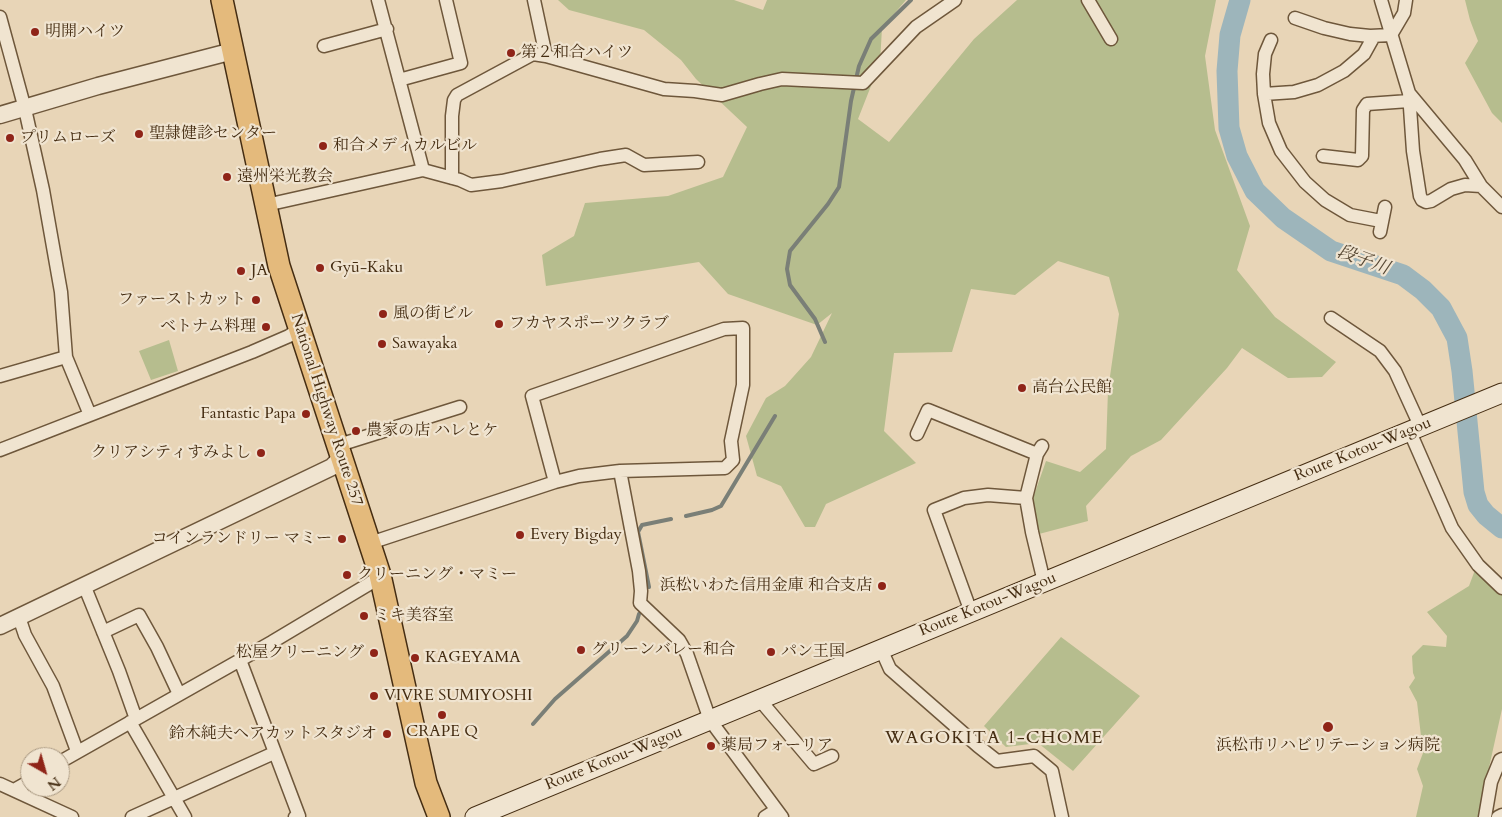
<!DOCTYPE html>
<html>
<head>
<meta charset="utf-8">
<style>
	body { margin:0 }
	#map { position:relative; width:1502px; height:817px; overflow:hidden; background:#e8d5b7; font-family:Cardo,serif }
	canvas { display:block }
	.north { position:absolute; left:20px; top:747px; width:50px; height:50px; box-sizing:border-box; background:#f0e4d0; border:1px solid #ac9b84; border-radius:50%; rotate:142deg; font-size:14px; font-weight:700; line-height:20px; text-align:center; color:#452d12 }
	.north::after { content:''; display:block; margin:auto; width:18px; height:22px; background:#8f2418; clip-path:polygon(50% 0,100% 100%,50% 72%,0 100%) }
</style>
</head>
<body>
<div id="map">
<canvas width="1502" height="817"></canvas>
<div class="north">N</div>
</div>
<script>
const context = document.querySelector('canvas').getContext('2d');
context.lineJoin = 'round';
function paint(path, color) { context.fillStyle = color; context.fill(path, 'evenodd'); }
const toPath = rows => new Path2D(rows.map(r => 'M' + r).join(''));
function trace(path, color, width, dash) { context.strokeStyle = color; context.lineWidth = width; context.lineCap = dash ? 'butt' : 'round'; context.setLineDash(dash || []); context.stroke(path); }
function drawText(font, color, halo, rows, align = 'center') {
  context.font = font + ' Cardo,"Noto Serif JP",serif'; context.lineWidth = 4.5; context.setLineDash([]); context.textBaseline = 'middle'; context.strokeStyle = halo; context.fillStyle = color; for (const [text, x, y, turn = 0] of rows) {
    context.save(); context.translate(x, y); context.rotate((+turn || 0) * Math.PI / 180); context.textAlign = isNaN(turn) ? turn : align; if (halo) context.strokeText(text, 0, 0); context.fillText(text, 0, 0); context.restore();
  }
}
const green = toPath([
	[558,0,734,0,763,10,767,0,906,0,882,28,880,63,858,119,889,142,974,39,1017,0,1216,0,1205,56,1215,130,1250,226,1237,270,1275,317,1336,362,1322,377,1288,378,1242,348,1227,368,1161,440,1131,456,1086,506,1088,521,1039,534,1032,501,1046,461,1080,472,1106,449,1108,390,1119,314,1109,277,1058,261,1015,295,971,289,952,352,894,353,884,431,916,463,826,504,815,527,805,527,781,486,757,476,746,436,766,398,785,386,811,357,832,313,817,325,728,294,699,262,546,286,542,255,574,236,585,203,668,196,723,177,747,127,696,79,681,60,644,30,569,10],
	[1465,0,1502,0,1502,123,1492,113,1465,63,1478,41,1470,20],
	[169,340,178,371,151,380,139,351],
	[1475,570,1502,595,1502,709,1478,817,1416,817,1423,786,1417,769,1423,753,1417,702,1409,687,1415,678,1413,673,1412,656,1423,645,1446,647,1447,636,1427,612,1469,586],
	[1061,637,1140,696,1073,771,1038,743,1006,747,984,726]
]);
const stream = toPath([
	[825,342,815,319,790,285,787,269,790,251,828,204,839,187,851,101,859,66,871,39,911,0],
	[686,516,712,510,721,506,775,416],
	[649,587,638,532,642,525,671,519],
	[533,724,555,699,627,636,637,621,639,614]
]);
const river = toPath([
	[1240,0,1230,35,1227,71,1229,128,1237,156,1255,191,1283,218,1331,251,1403,275,1423,290,1441,308,1457,338,1462,371,1474,492,1478,505,1486,515,1502,528]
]);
const minor = toPath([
	[534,0,546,56],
	[1088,0,1111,39],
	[1381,0,1409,93,1465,160,1481,186,1502,207],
	[0,17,25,109,43,190,61,292,66,357],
	[1295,18,1324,28,1350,34,1370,36,1391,35,1404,13,1406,0],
	[1271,40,1265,54,1263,74,1264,94,1269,123,1281,151,1305,182,1325,200,1350,215,1381,221],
	[324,46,387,29],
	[399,80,461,63,446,0],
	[1409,93,1413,151,1420,196,1422,200,1426,202,1431,201,1451,189,1465,185,1481,186],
	[1264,94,1294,92,1318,85,1344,71,1364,54,1374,36],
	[1323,156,1358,160,1362,156,1363,110,1367,104,1409,101],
	[423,170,460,180,471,185,502,181,600,159,626,155,644,165,698,162],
	[452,178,452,116,454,100,457,95,533,54,546,56,664,89,695,91,722,95,760,84,782,79,863,83,916,27,955,0],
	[266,205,423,170,378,0],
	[1380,232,1385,207],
	[1331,318,1380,351,1395,371,1421,428],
	[0,376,66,357,90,415],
	[1410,432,1452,528,1478,565,1502,588],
	[917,434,928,410,1037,454],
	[339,445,460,407],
	[1042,446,1037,454,1026,498,1032,532,1044,582],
	[0,450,252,352,289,336,299,329],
	[620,471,639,571,641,591,640,603,679,640,687,654,710,720,782,817],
	[370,543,555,482,579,476,620,471,725,468,733,460,731,441,743,385,743,328,724,329,532,396,555,482],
	[84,585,119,671,136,719],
	[971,612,934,510,964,498,988,495,1026,498],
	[19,617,25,635,53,686,77,751],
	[103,632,139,615,157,647,179,694],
	[881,649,890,669,978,746,997,761,1034,756,1052,771,1062,817],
	[240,660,299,816,295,817],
	[759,699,814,764,832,756],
	[130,722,185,817],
	[60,762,272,642,369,584,380,575],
	[0,784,72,817],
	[14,790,30,781],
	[132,817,274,753],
	[765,817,776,810],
	[1485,817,1491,782,1500,760,1502,759],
	[1498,817,1502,815]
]);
const tertiary = toPath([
	[0,115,98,86,233,51],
	[0,626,332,467,342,457]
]);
const secondary = toPath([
	[475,817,1502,393]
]);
const trunk = toPath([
	[222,0,279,266,380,575,426,783,439,817]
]);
const markers = [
	[35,32,5,"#8f2418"],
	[511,53,5,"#8f2418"],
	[139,134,5,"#8f2418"],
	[10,138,5,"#8f2418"],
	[323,146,5,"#8f2418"],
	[227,177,5,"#8f2418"],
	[320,268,5,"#8f2418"],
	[241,271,5,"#8f2418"],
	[256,300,5,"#8f2418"],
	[383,314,5,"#8f2418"],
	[499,324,5,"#8f2418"],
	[266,327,5,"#8f2418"],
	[382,344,5,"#8f2418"],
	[1022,388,5,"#8f2418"],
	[306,414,5,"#8f2418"],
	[356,431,5,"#8f2418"],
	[261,453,5,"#8f2418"],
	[520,535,5,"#8f2418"],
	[342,539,5,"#8f2418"],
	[347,575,5,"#8f2418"],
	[882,586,5,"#8f2418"],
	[364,616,5,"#8f2418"],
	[581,650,5,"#8f2418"],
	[771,652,5,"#8f2418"],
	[374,653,5,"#8f2418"],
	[415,658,5,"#8f2418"],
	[374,696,5,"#8f2418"],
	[442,715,5,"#8f2418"],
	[1328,727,6,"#8f2418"],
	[387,734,5,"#8f2418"],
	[711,746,5,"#8f2418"]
];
const poiNames = [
	["明開ハイツ",45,32],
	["第２和合ハイツ",521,53],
	["聖隷健診センター",149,134],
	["プリムローズ",20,138],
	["和合メディカルビル",333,146],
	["遠州栄光教会",237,177],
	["Gyū-Kaku",330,268],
	["JA",251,271],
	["ファーストカット",246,300,"right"],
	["風の街ビル",393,314],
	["フカヤスポーツクラブ",509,324],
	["ベトナム料理",256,327,"right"],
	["Sawayaka",392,344],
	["高台公民館",1032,388],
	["Fantastic Papa",296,414,"right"],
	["農家の店 ハレとケ",366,431],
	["クリアシティすみよし",251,453,"right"],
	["Every Bigday",530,535],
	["コインランドリー マミー",332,539,"right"],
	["クリーニング・マミー",357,575],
	["浜松いわた信用金庫 和合支店",872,586,"right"],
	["ミキ美容室",374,616],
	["グリーンバレー和合",591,650],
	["パン王国",781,652],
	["松屋クリーニング",364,653,"right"],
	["KAGEYAMA",425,658],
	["VIVRE SUMIYOSHI",384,696],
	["CRAPE Q",442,732,"center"],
	["鈴木純夫ヘアカットスタジオ",377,734,"right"],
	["薬局フォーリア",721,746],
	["浜松市リハビリテーション病院",1328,746,"center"]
];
const streetNames = [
	["National Highway Route 257",326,410,72],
	["Route Kotou-Wagou",1363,450,-22],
	["Route Kotou-Wagou",988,605,-22],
	["Route Kotou-Wagou",614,759,-22]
];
const waterNames = [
	["段子川",1363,261,20]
];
const neighbourhoodNames = [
	["WAGOKITA 1-CHOME",994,739]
];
paint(green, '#b6bd8e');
trace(stream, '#7a7f77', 4);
trace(river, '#9db5bb', 21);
trace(minor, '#6e573b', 15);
trace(tertiary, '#6e573b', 19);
trace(secondary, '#452d12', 21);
trace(trunk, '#452d12', 24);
trace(minor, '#f0e4d0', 12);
trace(tertiary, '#f0e4d0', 16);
trace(secondary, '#f0e4d0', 19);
trace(trunk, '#e4ba7c', 21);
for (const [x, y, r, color] of markers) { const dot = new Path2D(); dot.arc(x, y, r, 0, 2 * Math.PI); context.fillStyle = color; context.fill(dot); trace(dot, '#f0e4d0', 2); }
drawText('16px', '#452d12', '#f0e4d0', poiNames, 'left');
drawText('16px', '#452d12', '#f0e4d0', streetNames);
drawText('italic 18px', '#574834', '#f0e4d0', waterNames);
context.letterSpacing = '1px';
drawText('18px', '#452d12', '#f0e4d0', neighbourhoodNames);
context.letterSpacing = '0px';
</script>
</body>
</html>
